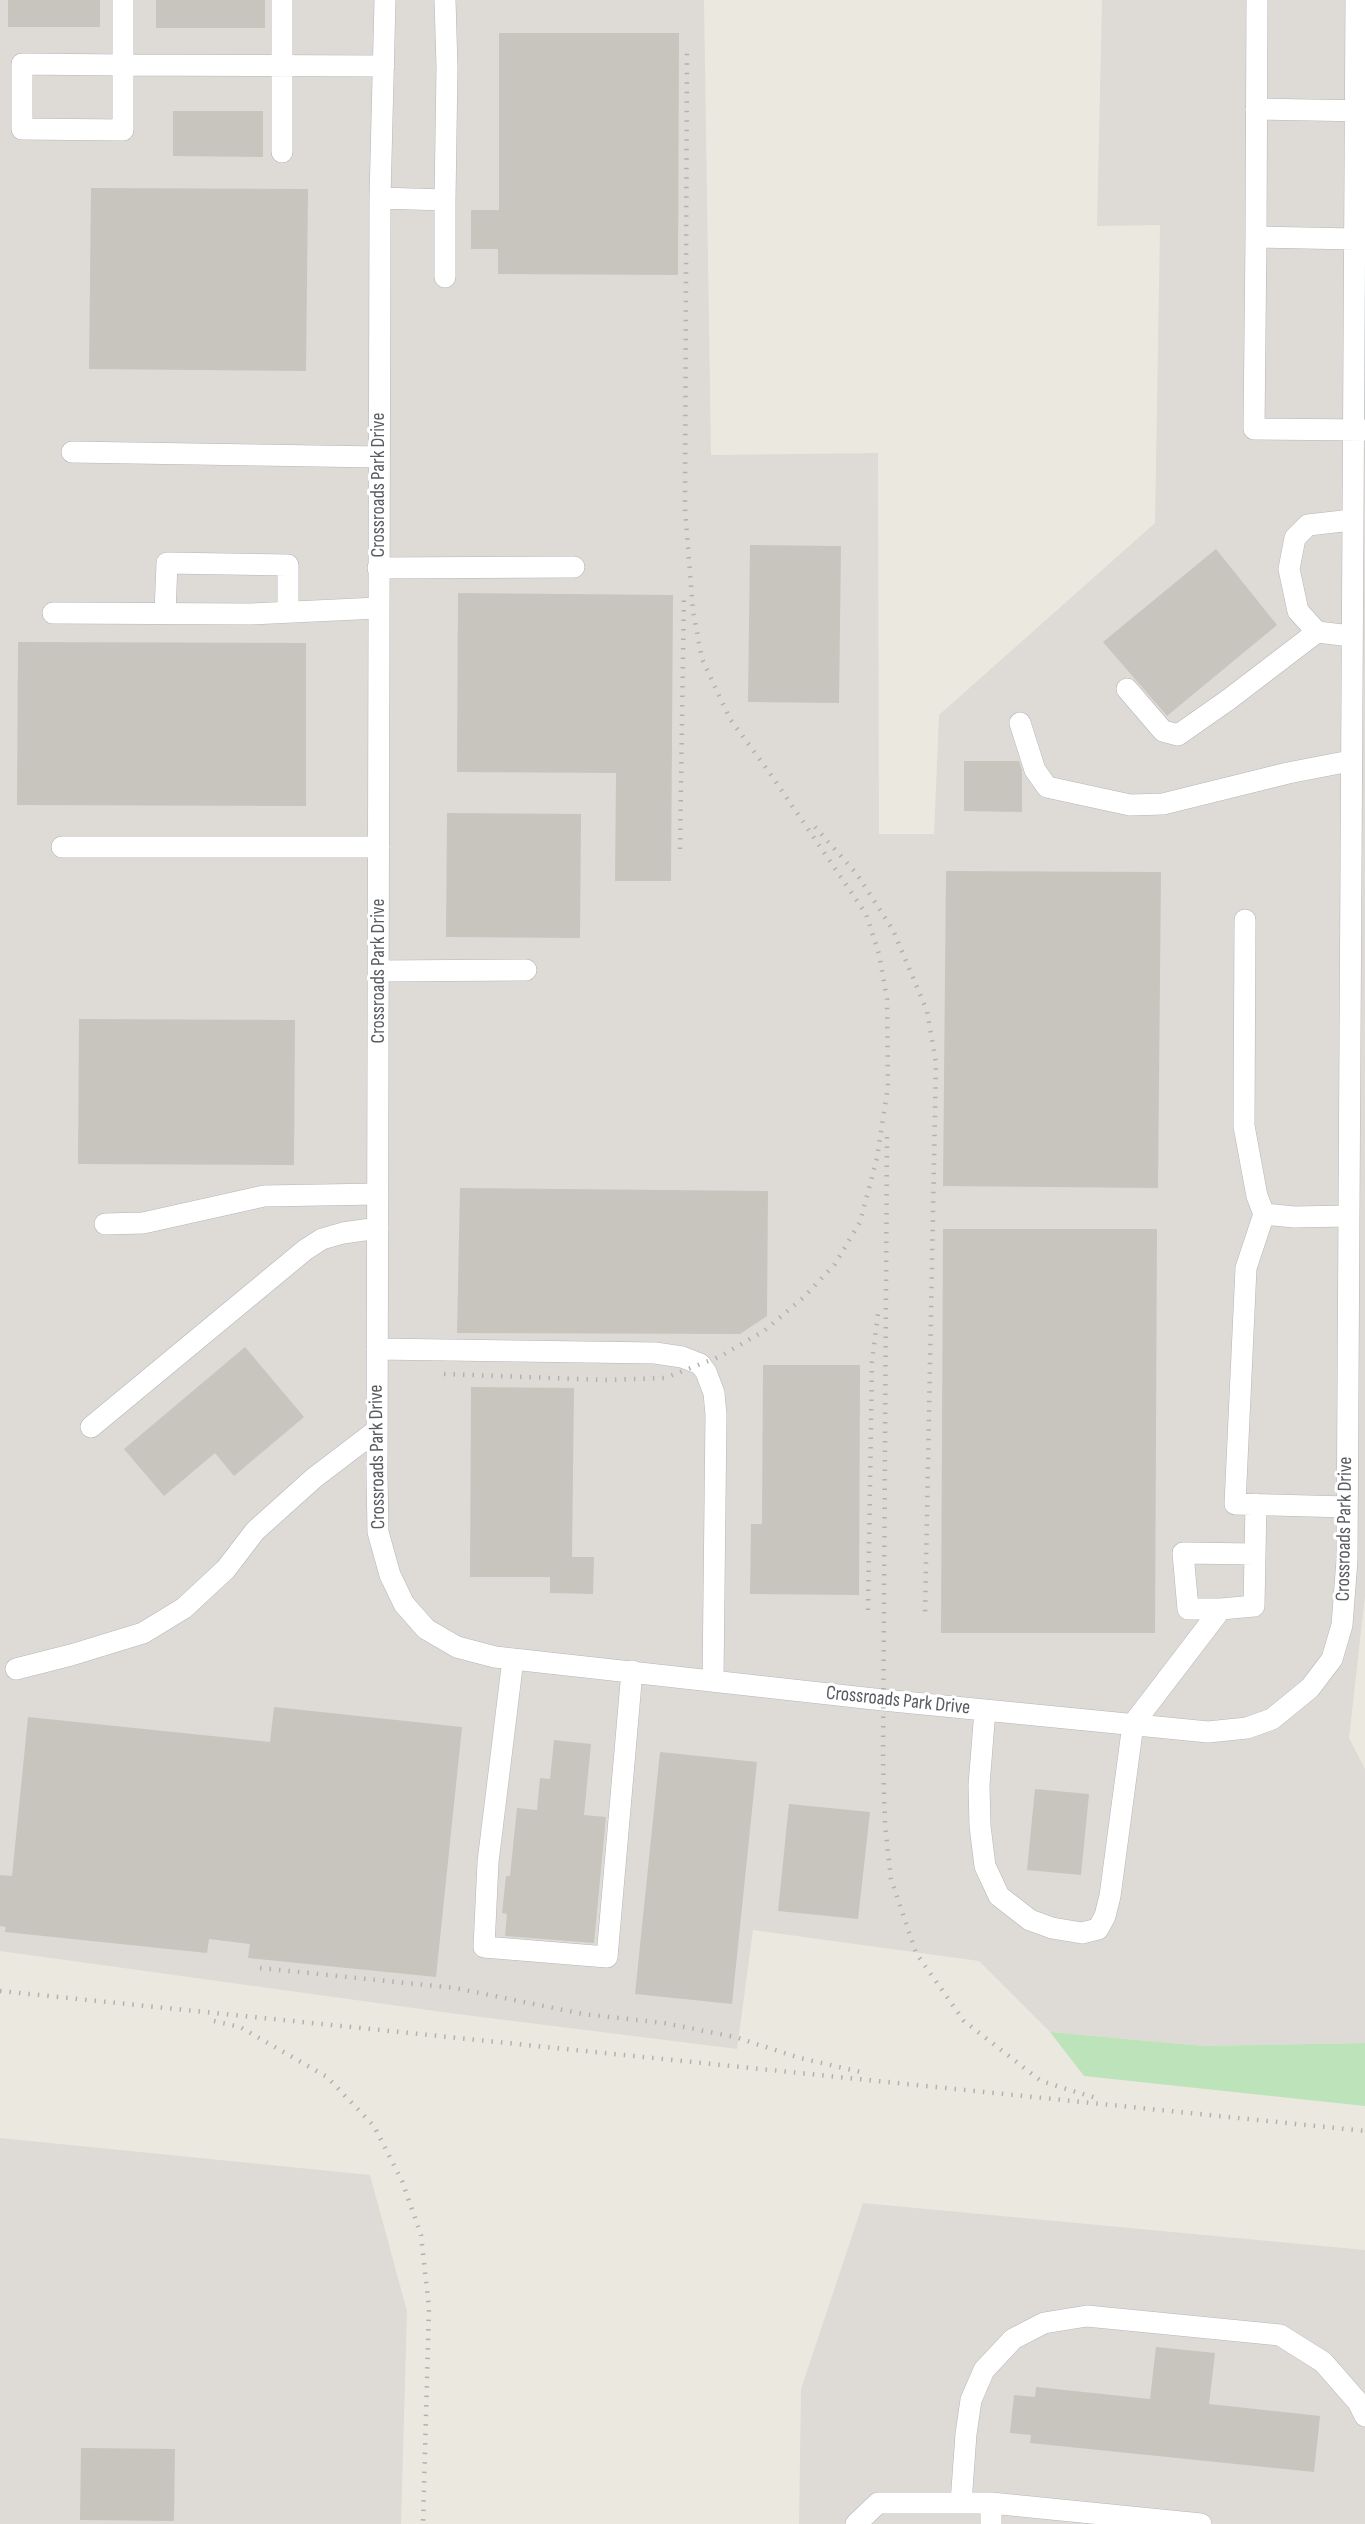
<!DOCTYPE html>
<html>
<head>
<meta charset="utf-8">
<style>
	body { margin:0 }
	canvas { display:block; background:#ebe8df }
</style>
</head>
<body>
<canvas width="1365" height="2524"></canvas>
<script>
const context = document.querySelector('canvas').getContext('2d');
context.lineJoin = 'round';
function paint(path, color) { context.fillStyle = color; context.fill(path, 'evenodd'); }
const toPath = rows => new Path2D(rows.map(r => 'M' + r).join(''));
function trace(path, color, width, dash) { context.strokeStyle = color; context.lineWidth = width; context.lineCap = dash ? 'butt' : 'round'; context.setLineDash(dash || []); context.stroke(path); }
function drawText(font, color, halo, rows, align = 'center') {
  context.font = font + ' "Sofia Sans Condensed",sans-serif'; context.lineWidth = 6; context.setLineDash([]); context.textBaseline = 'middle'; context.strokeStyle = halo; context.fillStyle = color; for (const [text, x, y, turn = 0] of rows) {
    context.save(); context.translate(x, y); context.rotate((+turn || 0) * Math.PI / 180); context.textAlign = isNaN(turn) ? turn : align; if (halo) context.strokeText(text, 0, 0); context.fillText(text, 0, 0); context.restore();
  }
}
const industrial = toPath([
	[0,0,704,0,711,455,878,453,879,834,934,834,939,715,1155,523,1160,225,1097,226,1102,0,1365,0,1365,1596,1349,1738,1365,1769,1365,2043,1203,2046,1050,2032,979,1961,753,1930,737,2049,457,2014,0,1951],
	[0,2138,370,2175,407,2311,401,2524,0,2524],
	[863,2203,1365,2250,1365,2524,799,2524,801,2389]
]);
const green = toPath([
	[1050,2032,1203,2046,1365,2043,1365,2106,1084,2076]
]);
const building = toPath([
	[8,0,100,0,100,27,8,27],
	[156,0,265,0,265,28,156,28],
	[499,33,679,33,678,275,498,274,498,249,471,249,471,210,499,210],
	[173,111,263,111,263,157,173,156],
	[91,188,308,189,306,371,89,369],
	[750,545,841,546,839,703,748,702],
	[1216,549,1277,625,1167,716,1103,642],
	[458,593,673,595,671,881,615,881,616,773,457,772],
	[18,642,306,643,306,806,17,805],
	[964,761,1019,761,1022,770,1022,812,964,811],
	[447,813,581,814,580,938,446,937],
	[946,871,1161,872,1158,1188,943,1186],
	[79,1019,295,1020,294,1165,78,1164],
	[460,1188,768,1191,767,1316,740,1334,457,1333],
	[943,1229,1157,1229,1155,1633,941,1633],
	[245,1347,304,1417,234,1476,215,1453,164,1496,124,1449],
	[763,1365,860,1365,859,1595,750,1594,751,1524,762,1524],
	[471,1387,574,1388,572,1557,594,1557,593,1594,550,1593,550,1577,470,1577],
	[274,1707,462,1727,436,1977,248,1958,250,1944,209,1939,207,1953,5,1932,6,1927,0,1926,0,1875,12,1876,28,1717,270,1742],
	[554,1740,591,1744,584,1815,606,1817,594,1943,505,1936,507,1914,502,1913,506,1876,510,1876,517,1808,537,1810,540,1778,550,1779],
	[660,1752,757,1762,732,2004,635,1994],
	[1035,1789,1089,1794,1081,1875,1027,1870],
	[789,1804,870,1812,858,1919,778,1911],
	[1156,2347,1215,2353,1209,2404,1320,2416,1314,2472,1030,2443,1031,2435,1010,2433,1014,2395,1035,2397,1036,2387,1150,2399],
	[81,2448,175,2449,174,2521,80,2520]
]);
const minor = toPath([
	[123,0,123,65,384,66],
	[385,0,380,198,377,1475,378,1532,390,1575,404,1604,426,1629,457,1647,495,1657,883,1700,1208,1732,1247,1728,1272,1719,1310,1688,1332,1659,1342,1625,1347,1560,1356,0],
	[1257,0,1256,237,1354,239],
	[22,64,123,65,123,130,22,129,22,64],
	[1256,109,1365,111],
	[282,152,282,0],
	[380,198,445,200,447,67,445,0],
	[445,200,445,277],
	[1256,237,1254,429,1365,430],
	[72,452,379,457],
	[378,568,574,567],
	[53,613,251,614,378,608],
	[165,613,167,563,288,565,288,612],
	[1317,632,1298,611,1289,569,1295,538,1308,525,1352,520],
	[1127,689,1163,731,1178,735,1228,700,1317,632,1351,636],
	[1020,723,1035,770,1047,787,1130,805,1163,804,1288,773,1350,761],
	[62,847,379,847],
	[1245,920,1244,1126,1257,1196,1264,1214,1294,1217,1348,1216],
	[379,971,526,970],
	[1264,1214,1246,1268,1235,1504,1347,1507],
	[105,1224,143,1223,264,1196,378,1194],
	[377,1349,655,1353,682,1357,700,1364,706,1372,714,1393,716,1415,713,1680],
	[91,1427,305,1250,322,1239,343,1233,378,1228],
	[1255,1554,1256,1504],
	[513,1659,488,1862,484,1947,607,1957,632,1671],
	[16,1669,71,1655,143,1633,184,1608,226,1569,255,1531,314,1478,377,1430],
	[985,1710,979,1785,980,1826,985,1866,999,1896,1030,1920,1052,1928,1082,1933,1098,1929,1105,1916,1110,1896,1133,1724,1221,1609,1254,1606,1255,1554,1183,1553,1188,1609,1221,1609],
	[961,2503,966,2434,971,2400,984,2370,1013,2339,1044,2323,1087,2316,1280,2335,1323,2362,1358,2402,1365,2416],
	[856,2524,878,2503,991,2503,1201,2524],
	[991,2524,991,2503]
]);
const rail = toPath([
	[815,827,856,873,893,930,927,1011,936,1063,925,1615],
	[680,849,684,593],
	[887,1137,883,1759,885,1825,891,1879,916,1953,964,2021,1041,2081,1096,2098],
	[444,1374,605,1380,665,1378,721,1356,764,1331,804,1297,835,1264,860,1222,877,1158,888,1086,887,999,879,954,866,914,767,769,730,719,702,659,693,611,685,509,687,50],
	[868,1610,872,1362,878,1313],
	[260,1968,455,1988,583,2014,664,2023,735,2037,800,2058,865,2073],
	[0,1991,1365,2131],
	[214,2021,240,2027,327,2077,374,2126,402,2181,421,2235,429,2308,423,2524]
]);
const streetNames = [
	["Crossroads Park Drive",379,485,-90],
	["Crossroads Park Drive",379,971,-90],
	["Crossroads Park Drive",378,1457,-91],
	["Crossroads Park Drive",1345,1529,-89],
	["Crossroads Park Drive",898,1701,6]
];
paint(industrial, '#dedbd7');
paint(green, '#bde3bb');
paint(building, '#c8c4be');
trace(minor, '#b2b6ba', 22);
trace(minor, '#fff', 21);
trace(rail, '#b0b1b1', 4.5, [1.5, 8]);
drawText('20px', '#585c60', '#fff', streetNames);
</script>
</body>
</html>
